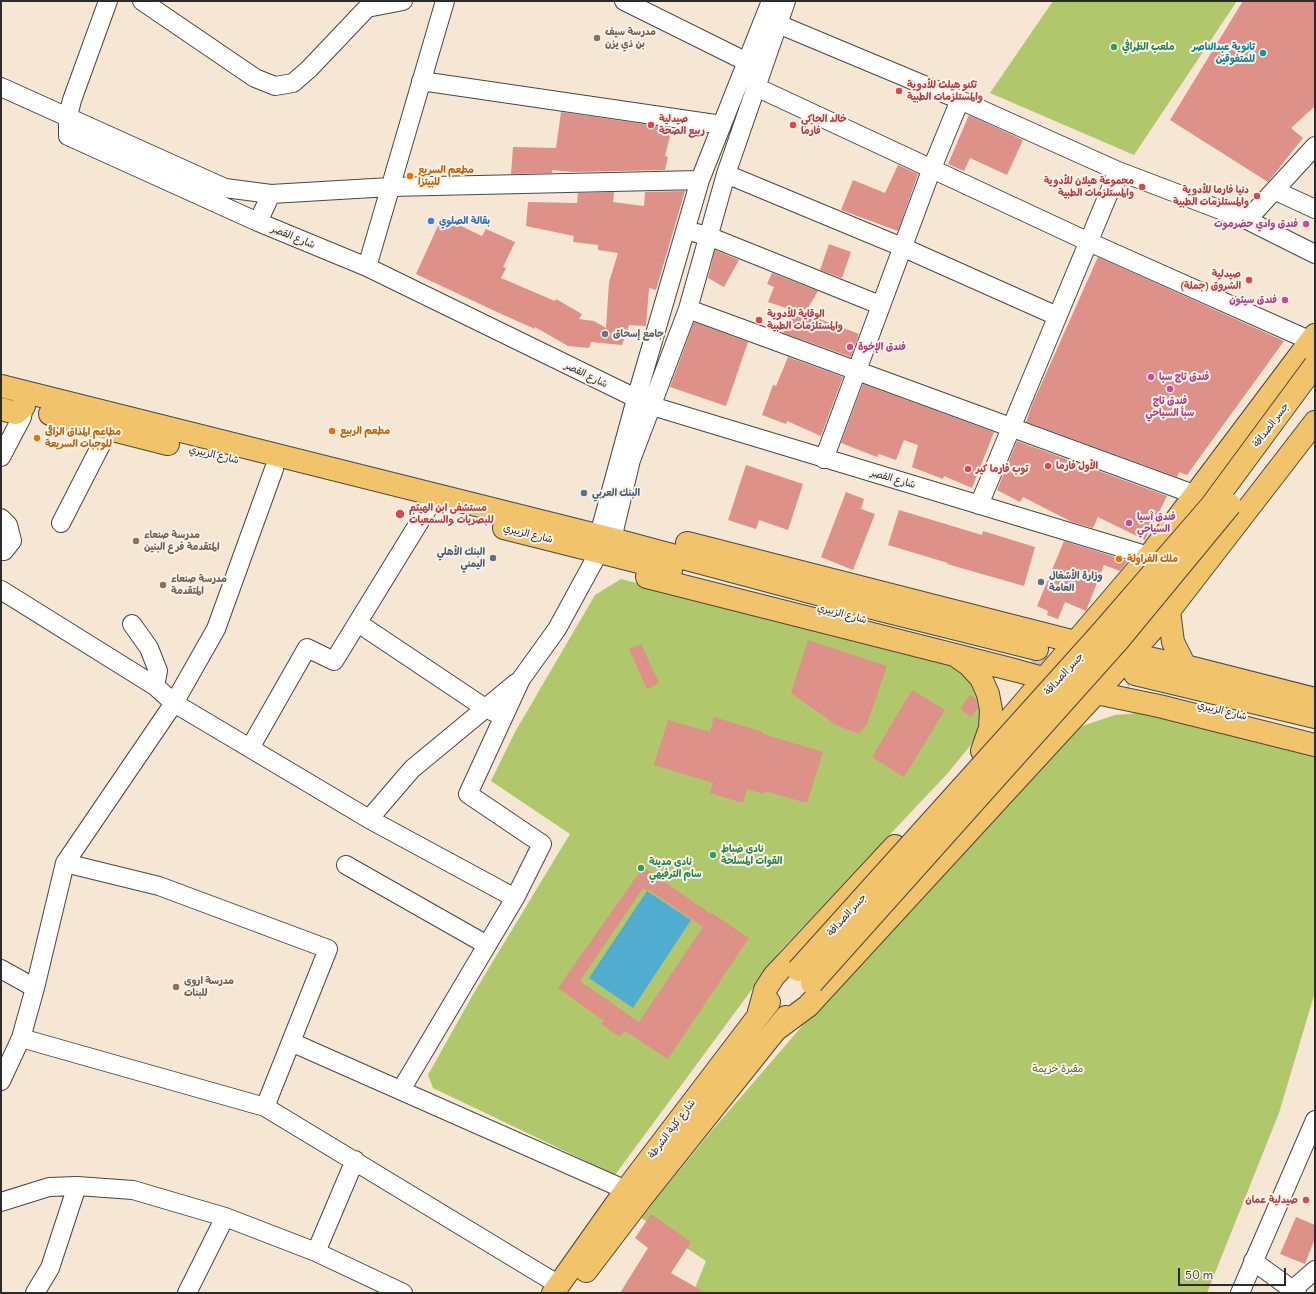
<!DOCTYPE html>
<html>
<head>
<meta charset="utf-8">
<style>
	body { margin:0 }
	#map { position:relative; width:1316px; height:1294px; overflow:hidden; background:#f5e7d3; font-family:Delius,sans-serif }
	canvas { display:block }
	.frame { position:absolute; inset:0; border:2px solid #2b2b2b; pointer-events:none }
	.scale { position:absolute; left:1178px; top:1268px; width:108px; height:18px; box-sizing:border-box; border:2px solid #2b2b2b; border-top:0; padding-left:5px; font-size:12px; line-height:14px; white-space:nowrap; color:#2b2b2b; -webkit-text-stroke:3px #f7f3e8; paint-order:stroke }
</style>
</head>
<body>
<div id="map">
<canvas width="1316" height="1294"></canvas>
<div class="frame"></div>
<div class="scale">50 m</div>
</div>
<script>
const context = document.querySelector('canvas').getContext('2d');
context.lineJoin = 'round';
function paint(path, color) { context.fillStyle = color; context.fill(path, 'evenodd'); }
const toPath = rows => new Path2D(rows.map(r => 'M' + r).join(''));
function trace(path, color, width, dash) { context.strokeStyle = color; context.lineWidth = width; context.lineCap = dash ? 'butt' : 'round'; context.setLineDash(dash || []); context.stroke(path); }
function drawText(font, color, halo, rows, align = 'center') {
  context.font = font + ' Delius,"Playpen Sans Arabic",sans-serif'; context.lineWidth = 4; context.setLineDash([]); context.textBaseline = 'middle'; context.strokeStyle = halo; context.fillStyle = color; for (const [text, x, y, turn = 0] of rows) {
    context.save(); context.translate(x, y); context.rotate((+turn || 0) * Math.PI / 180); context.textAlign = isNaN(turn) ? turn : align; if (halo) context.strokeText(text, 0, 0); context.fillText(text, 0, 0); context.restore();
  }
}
const green = toPath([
	[1053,1,1237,1,1134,155,990,93],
	[621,579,920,655,967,669,981,685,985,723,970,746,947,774,781,950,615,1175,433,1088,428,1075,475,991,570,834,491,781,515,732,595,595],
	[1161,711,1315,750,1315,992,1279,1113,1207,1293,693,1293,706,1261,641,1218,709,1134,915,895,1073,729,1115,715]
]);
const water = toPath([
	[647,891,691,920,633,1008,589,978]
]);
const building = toPath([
	[1243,1,1315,1,1315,106,1291,128,1303,138,1268,182,1170,120],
	[561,112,672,128,665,156,668,157,665,170,572,172,552,170,552,173,511,174,513,147,556,148],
	[969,115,1023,140,1007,175,970,158,964,171,948,164],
	[898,165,918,174,898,231,841,210,853,180,885,193],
	[685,191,656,290,649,288,646,326,629,325,622,345,591,342,589,348,568,346,535,327,535,329,497,312,416,274,442,217,482,236,486,229,515,242,503,267,506,268,501,278,555,301,556,299,582,314,579,319,594,321,606,328,609,282,618,253,598,250,598,245,573,242,574,236,526,226,528,202,577,203,578,193,614,192,613,202,644,206,645,192],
	[829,244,851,252,842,278,820,270],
	[715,250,739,260,724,287,708,278],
	[1098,257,1284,341,1187,475,1179,472,1177,477,1026,422,1032,405],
	[772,273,818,291,806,311,818,315,817,318,859,334,851,357,783,333,792,310,768,302,774,287,767,284],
	[694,322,748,342,726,406,670,387],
	[788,357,843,377,821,436,787,421,786,424,762,415,773,385,776,386],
	[863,384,994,432,972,488,944,476,943,479,912,467,918,445,904,440,896,460,879,454,877,457,841,443],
	[1017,441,1167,496,1145,540,1098,517,1093,528,1072,522,1023,497,1020,502,997,490],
	[746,465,803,484,788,530,759,520,756,529,728,520],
	[846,492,864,499,861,509,875,514,853,570,821,557],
	[899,510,982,535,983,531,1035,547,1024,586,947,564,948,563,888,545],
	[1064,541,1128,561,1120,571,1104,565,1086,611,1065,602,1058,619,1047,615,1048,611,1037,606],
	[808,640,887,666,867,724,859,734,836,725,791,693],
	[641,644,659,683,647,689,629,649],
	[912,690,945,710,904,777,872,757],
	[970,695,976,699,978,708,971,717,960,709],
	[714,717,763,732,763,734,823,752,807,803,765,791,764,794,747,789,743,803,710,793,713,783,654,765,668,720,710,732],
	[643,867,711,914,712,913,749,938,668,1059,625,1031,620,1037,601,1024,604,1021,558,988],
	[643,888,648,891,649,890,703,927,639,1022,580,981],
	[651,1214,691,1242,671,1273,706,1293,620,1293,648,1248,635,1238],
	[1296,1217,1315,1225,1315,1238,1305,1264,1280,1254]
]);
const majorTunnel = toPath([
	[1031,663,1129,688]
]);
const minor = toPath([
	[108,1,72,100,68,116,68,136,258,222,367,267,652,406,1149,556],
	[142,1,255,78,275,86,293,83,309,69,367,8,403,1],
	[624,1,747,62],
	[778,24,960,100,1118,171,1247,220,1315,254],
	[421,81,722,125],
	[1,87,225,188,271,194,390,187,700,180],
	[756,87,1089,242,1311,341],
	[726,174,902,247,1057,316],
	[1276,191,1315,209],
	[1247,220,1315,146],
	[258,222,271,194],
	[696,233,708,236,880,305],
	[367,267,445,1],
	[688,309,1196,495],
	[1,457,22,417,24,406],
	[824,459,932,168,960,100],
	[979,505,1118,171],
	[1,518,8,525,12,541,4,551,1,551],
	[61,523,103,441,105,429],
	[599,535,636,399,700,180,771,1],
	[612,539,631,460,688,309,726,174,786,1],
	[1,590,155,686,174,703,369,819,515,898],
	[358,623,485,708,496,713],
	[132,624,149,648,158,671,155,686],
	[250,748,307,648,334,661,428,508],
	[369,819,412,769,516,683],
	[65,863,159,886,328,949,265,1107],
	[346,865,487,945],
	[1,969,35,988],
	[21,1038,265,1107,559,1285],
	[291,1042,626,1190],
	[1,1081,21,1038,35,988,65,863,174,703,216,629,274,469],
	[401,1090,515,898,542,844,468,794,521,679,557,629,599,552],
	[1,1202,49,1187,77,1186,133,1190,225,1217,316,1252,403,1293],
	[316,1252,355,1160],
	[1253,1261,1297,1293],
	[1292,1290,1315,1270],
	[35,1293,50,1268,77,1186],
	[187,1293,225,1217],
	[1240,1293,1315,1120]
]);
const major = toPath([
	[1,386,612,539,832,598,1037,649],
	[1,409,16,413,24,406],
	[50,414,168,444],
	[504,528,671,570],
	[687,543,1075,642,1185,666,1315,699],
	[647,577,1018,671,1096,693,1159,706,1315,745],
	[1169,611,1173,642,1185,666],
	[959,658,969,665,981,678,988,694,991,710,990,728,982,751],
	[1135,674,1315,717],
	[1010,719,1149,556,1315,335],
	[759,1012,765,990,774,976,895,846],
	[777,1029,808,1006,1096,693,1169,611,1315,422],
	[586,1271,640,1200,786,1017],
	[553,1293,626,1190,769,1002]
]);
const majorBridge = toPath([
	[798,970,1101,633,1211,506,1315,365],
	[812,983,1117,642,1230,505]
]);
const markers = [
	[597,38,4,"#8d6e63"],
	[1114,47,4,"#2e9e5b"],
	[1263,53,4,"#0f9aa8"],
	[899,91,4,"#e0444e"],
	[651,125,4,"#e0444e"],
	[793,125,4,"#e0444e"],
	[410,176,4,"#e8710a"],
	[1142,187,4,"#e0444e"],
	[1257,196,4,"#e0444e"],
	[431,221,4,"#3f7fe0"],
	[1306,224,4,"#d1479c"],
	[1249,280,4,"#e0444e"],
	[1285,300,4,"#d1479c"],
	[759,320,4,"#e0444e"],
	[605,334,4,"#6b7280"],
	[850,347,4,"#d1479c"],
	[1151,377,4,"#d1479c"],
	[1170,389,4,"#d1479c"],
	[332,431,4,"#e8710a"],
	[37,438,4,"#e8710a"],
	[1048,466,4,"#e0444e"],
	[968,469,4,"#e0444e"],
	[584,493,4,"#5c6f8a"],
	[400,514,5,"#e0444e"],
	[1129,523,4,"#d1479c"],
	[136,541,4,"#8d6e63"],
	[493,558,4,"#5c6f8a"],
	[1119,559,4,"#e8710a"],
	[1041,582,4,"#5c6f8a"],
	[163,585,4,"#8d6e63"],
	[713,855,4,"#2e9e5b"],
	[641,868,4,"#2e9e5b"],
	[176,987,4,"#8d6e63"],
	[1306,1200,4,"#e0444e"]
];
const educationNames = [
	["مدرسة سيف",605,32],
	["بن ذي يزن",605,44],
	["مدرسة صنعاء",144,535],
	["المتقدمة فرع البنين",144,547],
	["مدرسة صنعاء",171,579],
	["المتقدمة",171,591],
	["مدرسة اروى",184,981],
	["للبنات",184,993]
];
const leisureNames = [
	["ملعب الظرافي",1122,47],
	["نادي ضباط",721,849],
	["القوات المسلحة",721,861],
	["نادي مدينة",649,862],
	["سام الترفيهي",649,874]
];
const cultureNames = [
	["ثانوية عبدالناصر",1255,47],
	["للمتفوقين",1255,59]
];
const healthNames = [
	["تكنو هيلث للأدوية",907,85],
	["والمستلزمات الطبية",907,97],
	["صيدلية",659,119],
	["ربيع الصحة",659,131],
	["خالد الجاكي",801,119],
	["فارما",801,131],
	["مجموعة هيلان للأدوية",1134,181,"right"],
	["والمستلزمات الطبية",1134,193,"right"],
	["دنيا فارما للأدوية",1249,190,"right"],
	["والمستلزمات الطبية",1249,202,"right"],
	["صيدلية",1241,274,"right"],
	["الشروق (جملة)",1241,286,"right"],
	["الوقاية للأدوية",767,314],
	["والمستلزمات الطبية",767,326],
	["الأول فارما",1056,466],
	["توب فارما كير",976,469],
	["مستشفى ابن الهيثم",409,508],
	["للبصريات والسمعيات",409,520],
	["صيدلية عمان",1298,1200,"right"]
];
const foodNames = [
	["مطعم السريع",418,170],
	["للبيتزا",418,182],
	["مطعم الربيع",340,431],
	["مطاعم المذاق الراقي",45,432],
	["للوجبات السريعة",45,444],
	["ملك الفراولة",1127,559]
];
const shopNames = [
	["بقالة الصلوي",439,221]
];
const hotelNames = [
	["فندق وادي حضرموت",1298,224,"right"],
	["فندق سيئون",1277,300,"right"],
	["فندق الإخوة",858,347],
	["فندق تاج سبا",1159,377],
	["فندق تاج",1170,401,"center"],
	["سبأ السياحي",1170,413,"center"],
	["فندق آسيا",1137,517],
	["السياحي",1137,529]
];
const streetNames = [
	["شارع القصر",293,237,22],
	["شارع القصر",586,375,26],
	["جسر الصداقة",1271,425,-53],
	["شارع الزبيري",214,455,13],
	["شارع القصر",893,479,16],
	["شارع الزبيري",528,534,14],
	["شارع الزبيري",842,614,15],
	["جسر الصداقة",1064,674,-48],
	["شارع الزبيري",1222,711,14],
	["جسر الصداقة",847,915,-48],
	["شارع كلية الشرطة",672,1129,-53]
];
const worshipNames = [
	["جامع إسحاق",613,334]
];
const serviceNames = [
	["البنك العربي",592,493],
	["البنك الأهلي",485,552,"right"],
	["اليمني",485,564,"right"],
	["وزارة الأشغال",1049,576],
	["العامة",1049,588]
];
const parkNames = [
	["مقبرة خزيمة",1058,1069]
];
paint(green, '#b0c76b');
paint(water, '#51adcf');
paint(building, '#dd9189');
trace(majorTunnel, '#cdc1b1', 22, [22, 11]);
trace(minor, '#494744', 20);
trace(major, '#494744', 24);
trace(minor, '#fff', 18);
trace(major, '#f1c36a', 22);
trace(majorBridge, '#494744', 24, []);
trace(majorBridge, '#f1c36a', 22);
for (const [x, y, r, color] of markers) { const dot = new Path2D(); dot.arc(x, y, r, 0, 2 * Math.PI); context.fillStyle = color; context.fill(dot); trace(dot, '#f7f3e8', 1.5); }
drawText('bold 10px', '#785e54', '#f7f3e8', educationNames, 'left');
drawText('bold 10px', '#27864d', '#f7f3e8', leisureNames, 'left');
drawText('bold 10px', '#0d838f', '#f7f3e8', cultureNames, 'right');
drawText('bold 10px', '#be3a42', '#f7f3e8', healthNames, 'left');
drawText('bold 10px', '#c56008', '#f7f3e8', foodNames, 'left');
drawText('bold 10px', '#366cbe', '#f7f3e8', shopNames, 'left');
drawText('bold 10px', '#b23c85', '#f7f3e8', hotelNames, 'left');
drawText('10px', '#2b2b2b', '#f7f3e8', streetNames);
drawText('bold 10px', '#5b616d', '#f7f3e8', worshipNames, 'left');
drawText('bold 10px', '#4e5e75', '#f7f3e8', serviceNames, 'left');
drawText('10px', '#535a3e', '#f7f3e8', parkNames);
</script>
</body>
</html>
